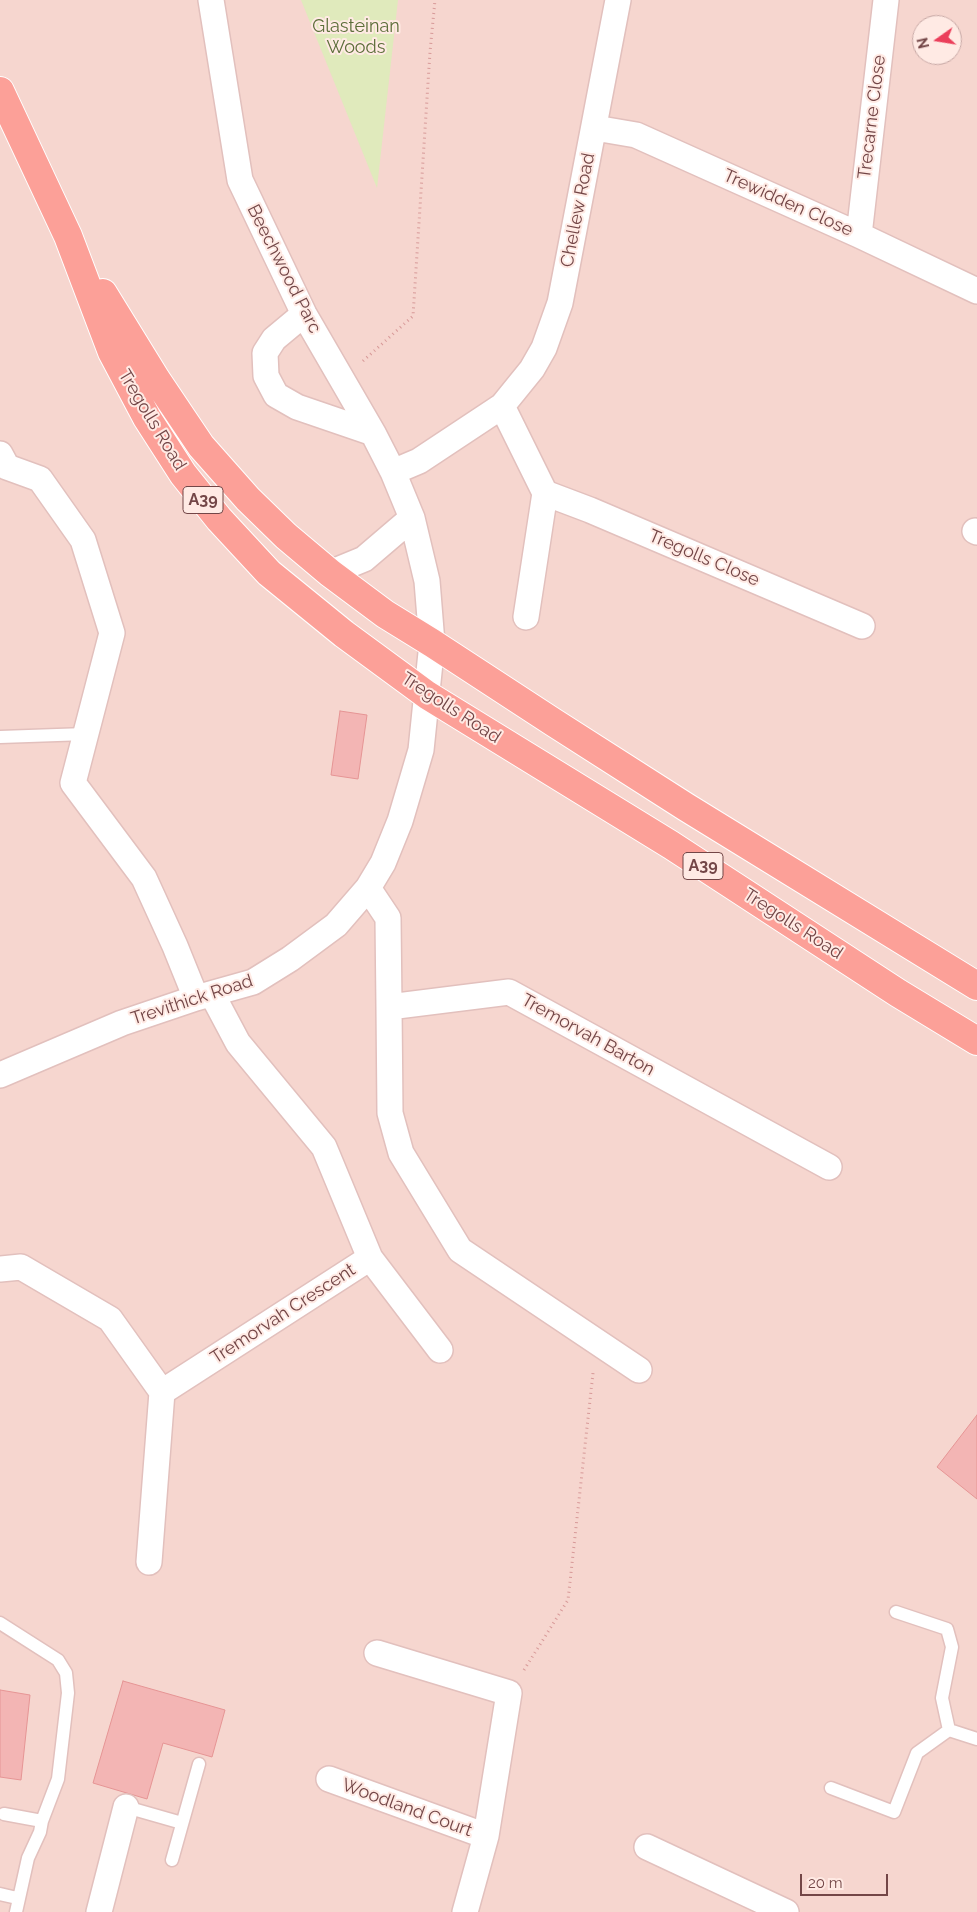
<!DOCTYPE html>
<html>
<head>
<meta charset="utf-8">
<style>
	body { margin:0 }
	#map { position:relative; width:977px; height:1912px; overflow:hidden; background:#fde5de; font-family:Raleway,sans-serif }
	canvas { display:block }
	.north { position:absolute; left:912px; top:15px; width:50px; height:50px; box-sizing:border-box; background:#ffeae4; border:1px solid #c7a8a5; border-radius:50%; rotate:257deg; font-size:14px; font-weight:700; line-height:20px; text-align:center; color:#734647 }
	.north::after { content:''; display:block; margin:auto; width:18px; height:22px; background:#eb3e5a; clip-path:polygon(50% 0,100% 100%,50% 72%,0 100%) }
	.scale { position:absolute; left:800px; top:1874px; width:88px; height:22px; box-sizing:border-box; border:2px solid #734647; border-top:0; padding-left:6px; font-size:15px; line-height:18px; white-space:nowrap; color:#734647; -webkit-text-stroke:4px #ffeae4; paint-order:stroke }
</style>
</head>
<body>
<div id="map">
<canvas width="977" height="1912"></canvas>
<div class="north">N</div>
<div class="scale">20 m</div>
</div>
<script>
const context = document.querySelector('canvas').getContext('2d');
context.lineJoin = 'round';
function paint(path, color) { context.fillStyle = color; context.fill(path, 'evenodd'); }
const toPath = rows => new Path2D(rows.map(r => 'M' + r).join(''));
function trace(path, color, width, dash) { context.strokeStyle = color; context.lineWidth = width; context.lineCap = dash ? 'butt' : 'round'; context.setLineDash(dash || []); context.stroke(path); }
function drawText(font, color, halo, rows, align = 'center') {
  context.font = font + ' Raleway,sans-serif'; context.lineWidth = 4; context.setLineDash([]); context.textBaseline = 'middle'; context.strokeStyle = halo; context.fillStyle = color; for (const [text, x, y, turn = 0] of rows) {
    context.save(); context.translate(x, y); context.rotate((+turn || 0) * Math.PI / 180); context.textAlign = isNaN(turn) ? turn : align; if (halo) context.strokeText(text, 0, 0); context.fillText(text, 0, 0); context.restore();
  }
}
const residential = toPath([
	[0,0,977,0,977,1912,0,1912],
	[922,25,952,25,952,55,922,55]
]);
const green = toPath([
	[301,0,398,0,377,188]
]);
const building = toPath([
	[340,711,367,715,358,779,331,775,340,711],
	[977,1415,977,1499,937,1467,977,1415],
	[123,1681,225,1710,212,1757,163,1743,147,1799,93,1783,123,1681],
	[0,1690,30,1695,21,1780,0,1777,0,1690]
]);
const path = toPath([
	[363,361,413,316,430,52,435,0],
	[524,1670,568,1600,593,1373]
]);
const service = toPath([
	[0,737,86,734],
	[896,1612,947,1629,952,1647,942,1698,949,1730,977,1739],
	[0,1623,58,1660,66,1673,68,1693,58,1779,42,1821,40,1832,28,1858,16,1912],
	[831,1788,894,1812,917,1753,949,1730],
	[126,1807,182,1823],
	[4,1814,42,1821],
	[172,1860,199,1764],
	[0,1894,17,1898]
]);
const minor = toPath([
	[595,128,636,135,859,235,977,291],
	[859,235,886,0],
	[304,314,274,339,265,353,266,376,276,395,297,407,373,433],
	[502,406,545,493,526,617],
	[0,454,7,467,40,479,83,540,112,633,73,783,144,878,175,946,196,998],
	[393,472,419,461,502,406,532,369,544,348,560,303,618,0],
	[545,493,590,510,862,626],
	[975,531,977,532],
	[330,573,364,559,412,518],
	[368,888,388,918,389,1007,509,992,829,1167],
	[389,1007,390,1113,401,1153,460,1250,639,1370],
	[0,1075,122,1023,196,998,253,982,290,959,336,925,368,888,383,863,400,821,421,750,432,643,427,581,412,518,393,472,373,433,304,314,240,180,211,0],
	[370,1258,440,1350],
	[0,1269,21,1267,110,1319,162,1392],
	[162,1392,370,1258,324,1147,238,1043,212,994],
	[149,1562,162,1392],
	[377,1653,509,1693,486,1836,465,1912],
	[329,1779,486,1836],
	[647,1847,786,1912],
	[99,1912,126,1807]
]);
const trunk = toPath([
	[0,91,68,236,112,352,147,418,183,474,219,519,269,573,344,634,427,695,671,845,898,993,977,1041],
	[103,293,156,379,201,446,248,499,286,536,330,573,385,614,432,643,553,722,686,807,977,986]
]);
const shields = [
	[203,500,40],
	[703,866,40]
];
const shieldNames = [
	["A39",203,500],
	["A39",703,866]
];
const parkNames = [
	["Glasteinan",356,27],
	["Woods",356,48]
];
const streetNames = [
	["Trecarne Close",872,117,-83],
	["Trewidden Close",788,203,24],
	["Chellew Road",578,210,-79],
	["Beechwood Parc",284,269,63],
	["Tregolls Road",152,420,59],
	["Tregolls Close",704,558,23],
	["Tregolls Road",451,708,33],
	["Tregolls Road",793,924,33],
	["Trevithick Road",192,1000,-18],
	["Tremorvah Barton",588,1035,29],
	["Tremorvah Crescent",283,1314,-33],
	["Woodland Court",407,1808,20]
];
paint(residential, '#f6d6cf');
paint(green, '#e0eabc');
paint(building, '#f3b5b4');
trace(building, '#e69595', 1);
trace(service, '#e2c0bd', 15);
trace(minor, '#e2c0bd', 28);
trace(trunk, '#fff', 30);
trace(path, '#d79998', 3, [1, 4]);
trace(service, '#fff', 12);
trace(minor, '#fff', 25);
trace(trunk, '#fca098', 28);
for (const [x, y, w] of shields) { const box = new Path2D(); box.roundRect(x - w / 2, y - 13.5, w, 27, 4); context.fillStyle = '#ffeae4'; context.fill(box); trace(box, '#734647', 1); }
drawText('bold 16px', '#734647', null, shieldNames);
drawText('18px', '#5c6e39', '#ffeae4', parkNames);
drawText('18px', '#734647', '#ffeae4', streetNames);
</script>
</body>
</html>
